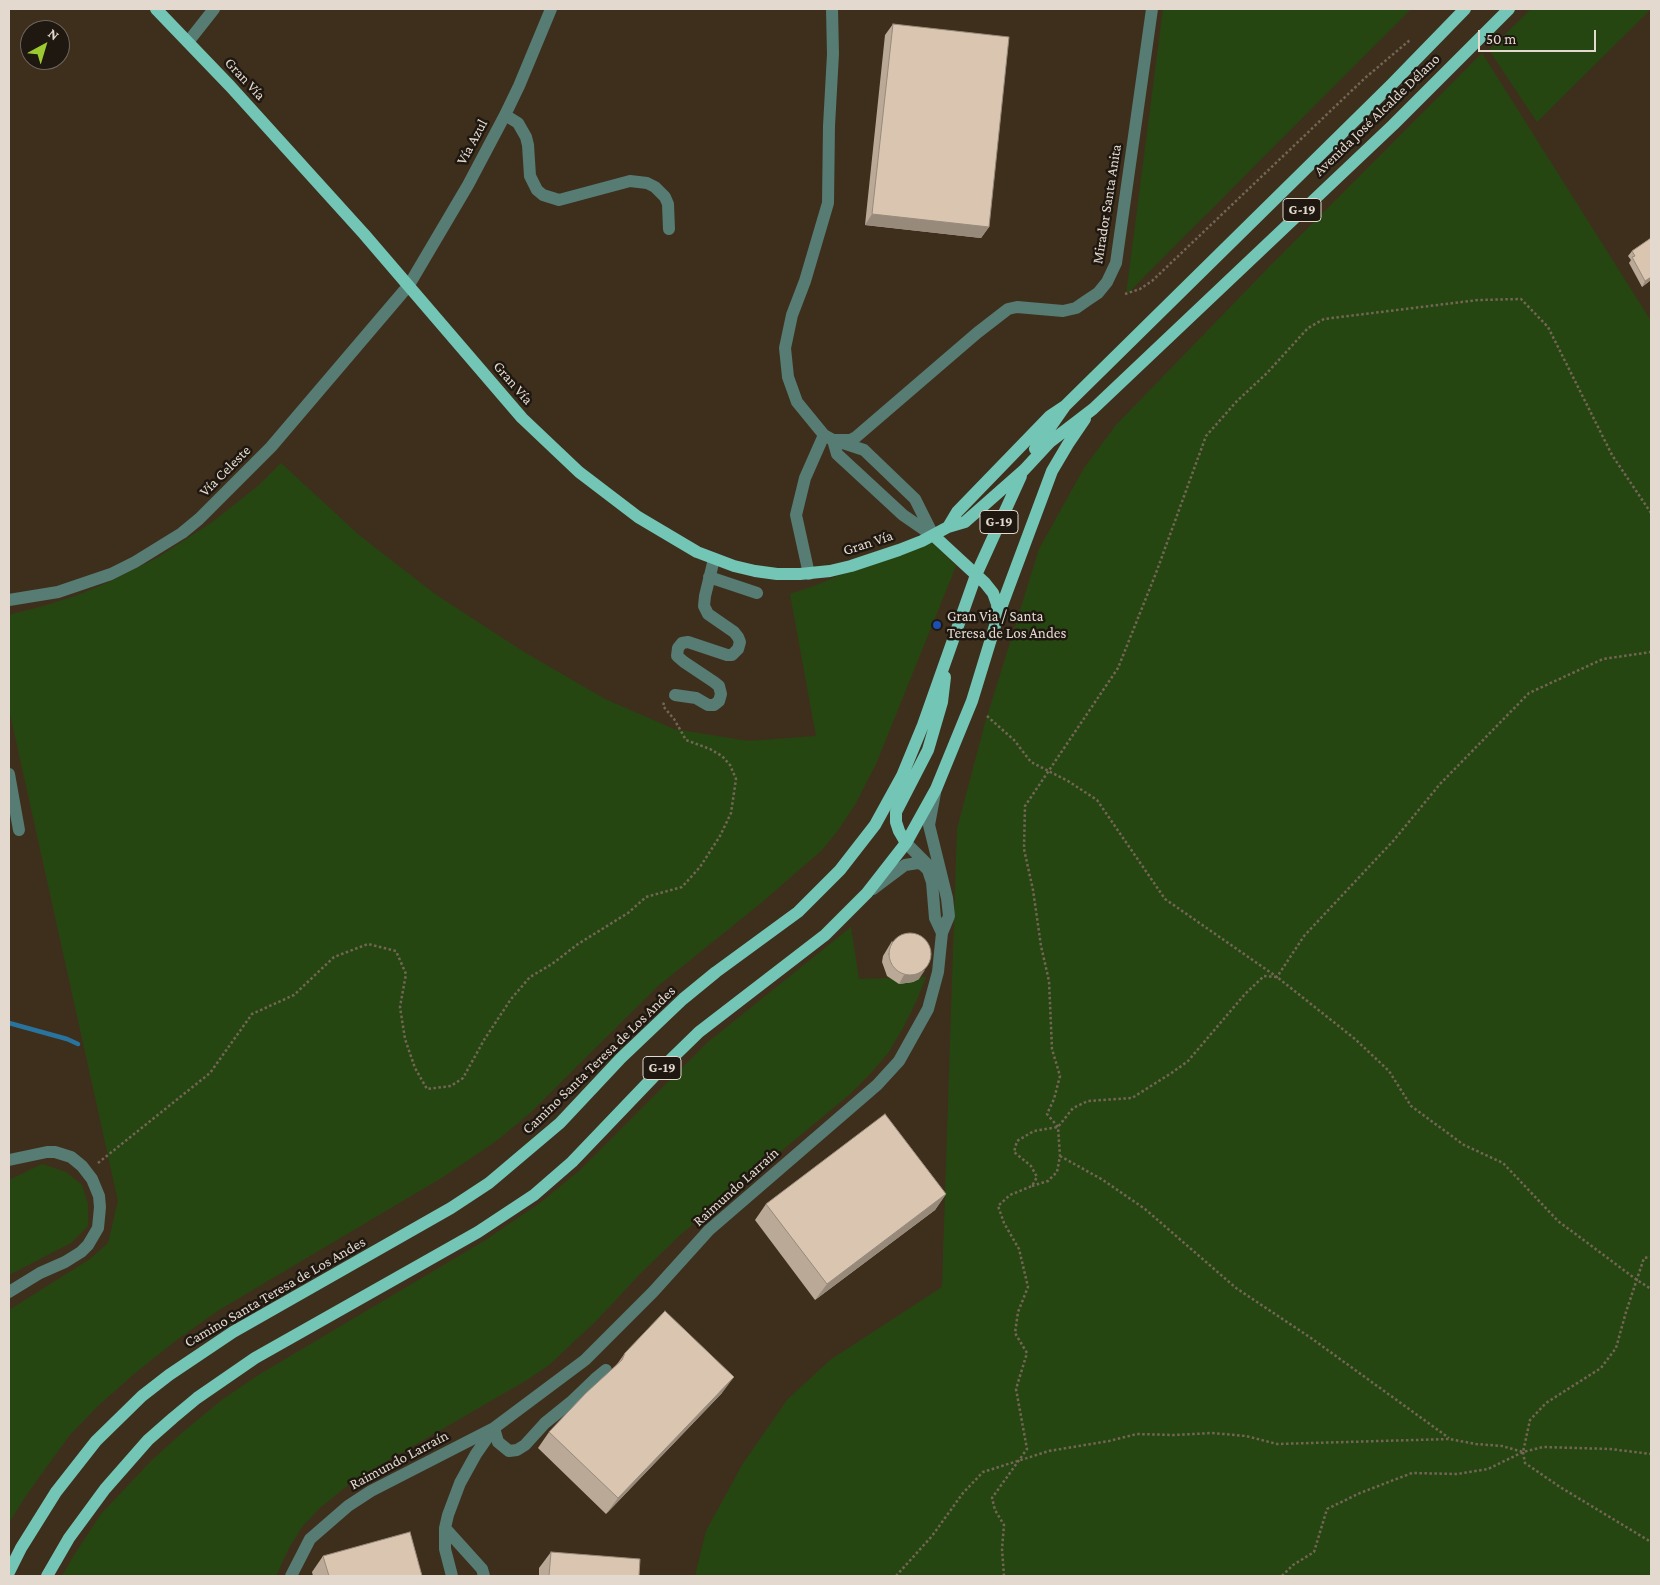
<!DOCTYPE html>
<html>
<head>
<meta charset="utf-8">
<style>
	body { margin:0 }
	#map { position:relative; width:1660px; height:1585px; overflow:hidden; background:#3e2f1d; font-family:"Crimson Pro",serif }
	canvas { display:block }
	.frame { position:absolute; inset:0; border:10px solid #e3d9ce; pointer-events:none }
	.north { position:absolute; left:20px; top:20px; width:50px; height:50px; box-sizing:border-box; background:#1f1811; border:1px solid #6d655d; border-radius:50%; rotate:39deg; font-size:14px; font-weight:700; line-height:20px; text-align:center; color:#e3d9ce }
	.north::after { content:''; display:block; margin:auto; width:18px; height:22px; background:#9dca30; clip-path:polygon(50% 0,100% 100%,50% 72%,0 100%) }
	.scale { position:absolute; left:1478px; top:30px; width:118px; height:22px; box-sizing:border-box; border:2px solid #e3d9ce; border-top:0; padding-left:6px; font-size:15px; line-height:18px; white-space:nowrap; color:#e3d9ce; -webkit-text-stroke:4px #1f1811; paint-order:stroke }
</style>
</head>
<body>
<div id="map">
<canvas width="1660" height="1585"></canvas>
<div class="frame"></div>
<div class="north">N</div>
<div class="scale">50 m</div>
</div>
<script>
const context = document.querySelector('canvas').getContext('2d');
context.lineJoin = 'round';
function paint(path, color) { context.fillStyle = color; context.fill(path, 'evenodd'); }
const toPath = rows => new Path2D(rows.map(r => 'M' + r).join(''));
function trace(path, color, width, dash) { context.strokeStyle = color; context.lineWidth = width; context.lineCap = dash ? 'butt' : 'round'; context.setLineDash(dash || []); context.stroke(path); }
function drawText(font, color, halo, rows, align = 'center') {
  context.font = font + ' "Crimson Pro",serif'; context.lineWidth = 5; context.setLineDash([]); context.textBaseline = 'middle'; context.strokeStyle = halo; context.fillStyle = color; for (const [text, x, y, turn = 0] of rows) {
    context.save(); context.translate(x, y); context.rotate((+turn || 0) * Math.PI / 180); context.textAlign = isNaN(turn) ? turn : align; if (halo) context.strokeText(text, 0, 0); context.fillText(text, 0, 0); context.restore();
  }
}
const green = toPath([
	[1163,9,1411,9,1126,295],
	[1531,9,1651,9,1537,122,1489,50],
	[1482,53,1651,321,1651,1576,695,1576,706,1531,742,1465,787,1400,830,1360,942,1287,957,829,985,723,1039,549,1084,468,1116,425,1270,266],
	[281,463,359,535,435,594,524,652,605,699,674,729,748,741,816,736,790,594,814,586,928,538,956,566,876,764,856,803,839,829,822,850,761,903,658,986,529,1114,495,1142,443,1177,219,1310,178,1339,135,1373,98,1406,69,1436,25,1497,9,1523,9,1310,90,1259,108,1243,118,1201,9,709,9,615,47,605,78,595,109,582,157,558,211,523,259,485],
	[851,927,859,979,926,977,916,1002,903,1028,888,1053,871,1073,850,1094,679,1236,639,1275,595,1322,549,1365,527,1380,356,1479,337,1494,320,1508,302,1527,289,1548,276,1576,62,1576,74,1555,101,1514,151,1461,184,1431,223,1399,260,1374,484,1241,540,1203,580,1170,708,1042],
	[42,1164,66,1172,82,1185,88,1204,88,1226,71,1243,9,1275,9,1180]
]);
const stream = toPath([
	[9,1023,67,1039,78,1044]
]);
const path = toPath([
	[1125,294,1140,289,1152,281,1365,78,1410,40],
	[987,716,1014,740,1031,762,1068,781,1097,800,1165,899,1277,977,1304,936,1394,840,1440,784,1529,693,1603,659,1651,652],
	[1060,1156,1103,1180,1145,1209,1236,1288,1311,1338,1449,1438],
	[98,1163,210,1073,252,1014,294,995,334,957,368,944,396,951,406,974,400,1007,405,1039,415,1068,427,1089,451,1086,463,1078,484,1040,511,999,530,977,552,964,578,944,628,913,646,897,682,887,700,867,720,836,731,813,736,779,730,765,722,756,710,749,686,740,674,719,663,706,664,702],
	[1032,1186,1048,1181,1057,1172,1060,1156,1058,1127,1047,1114,1054,1099,1060,1076,1052,1049,1049,981,1041,946,1033,890,1024,849,1025,806,1118,668,1156,573,1206,436,1236,402,1267,373,1308,328,1324,319,1478,300,1521,299,1548,327,1612,455,1651,513],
	[1523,1452,1525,1463,1560,1487,1651,1542],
	[896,1576,932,1536,963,1493,983,1472,1049,1451,1109,1441,1137,1434,1174,1435,1212,1433,1246,1436,1277,1444,1449,1439,1476,1444,1502,1446,1523,1452,1530,1420,1546,1403,1601,1368,1616,1348,1626,1312,1644,1258,1651,1257],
	[1004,1576,1002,1549,1004,1525,995,1510,992,1498,1027,1449,1016,1389,1027,1353,1015,1333,1018,1312,1028,1287,1019,1249,1004,1223,998,1206,1010,1195,1032,1186,1037,1177,1031,1166,1014,1152,1017,1141,1034,1131,1058,1127,1073,1108,1088,1101,1132,1098,1173,1072,1188,1061,1245,994,1264,976,1277,977,1355,1039,1389,1071,1411,1106,1464,1145,1503,1163,1558,1221,1637,1280,1651,1289],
	[1282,1576,1293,1565,1314,1552,1327,1509,1360,1493,1412,1473,1457,1474,1488,1469,1523,1452,1543,1447,1610,1449,1651,1454]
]);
const minor = toPath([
	[832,9,833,54,829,126,828,203,805,281,792,315,785,348,788,377,797,402,824,435,833,440,850,440,856,437,977,333,1008,309,1017,307,1063,311,1076,308,1086,301,1098,293,1107,282,1116,263,1152,9],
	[188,42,214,9],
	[505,115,518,123,526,137,528,145,530,176,537,190,543,195,559,200,630,181,647,183,655,187,665,197,668,204,669,229],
	[833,440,837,454,903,515,932,535],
	[840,442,864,450,915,499,933,535],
	[809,574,796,515,805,478,824,435],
	[709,577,757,593],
	[9,600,58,592,111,574,135,562,182,533,199,519,271,447,409,285,468,185,505,115,519,86,551,9],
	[675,695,696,698,708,705,714,705,719,701,721,694,719,686,714,682,684,662,677,656,678,648,682,643,688,642,727,655,732,655,738,649,740,642,738,637,734,632,708,614,704,606,705,596,714,559],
	[9,774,19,830],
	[906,843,929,866],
	[873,889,905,865,918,863,923,865,928,870,932,882,935,918,942,933],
	[9,1160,47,1152,55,1152,71,1157,82,1166,92,1179,99,1196,100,1207,98,1228,88,1245,81,1252,65,1262,40,1273,9,1292],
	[494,1428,498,1442,509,1451,517,1450,525,1445,545,1423,571,1402,595,1379,606,1370],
	[445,1528,482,1569,484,1576],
	[291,1576,310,1539,348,1506,371,1491,494,1428,585,1360,653,1292,709,1230,877,1085,899,1061,928,1009,938,972,942,933,949,916,947,898,929,825,935,793],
	[452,1576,445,1549,445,1528,448,1515,460,1483,476,1454,492,1431]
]);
const major = toPath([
	[156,9,230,86,364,234,522,418,579,472,638,517,697,552,734,566,755,571,777,574,800,574,830,571,851,566,899,550,922,541,948,527,965,522,1024,470,1050,442,1093,409,1393,125,1509,9],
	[1035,449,1065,406],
	[948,527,957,512,1050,416,1065,406,1392,84,1465,9],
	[933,535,985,583,993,593,997,604,998,616],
	[906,843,899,831,896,822,896,812,928,750,942,702,945,677],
	[9,1572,21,1548,56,1492,96,1441,142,1396,169,1375,233,1332,451,1208,489,1183,560,1123,621,1058,683,999,716,972,798,912,840,870,875,825,902,776,923,725,976,575,1021,476],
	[47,1576,69,1538,105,1489,148,1440,173,1418,197,1398,255,1358,478,1232,534,1195,572,1162,661,1069,699,1032,825,935,867,893,906,843,936,789,972,701,998,616,1052,471,1068,444,1085,419]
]);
const wall = toPath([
	[893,24,989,227,981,238,865,225,885,35],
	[1651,238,1651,280,1642,287,1629,263,1631,260,1628,256,1632,251],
	[892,941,919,979,913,982,899,984,887,976,882,962,883,956],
	[946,1194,935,1210,815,1300,755,1220,766,1204],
	[625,1353,722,1393,606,1514,538,1448,549,1432,615,1367],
	[551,1552,639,1576,539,1576,539,1568],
	[323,1556,422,1576,313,1576,312,1572]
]);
const shadedWall = toPath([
	[872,214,989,227,981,238,865,225],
	[1651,277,1651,280,1642,287,1645,281],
	[925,970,919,979,913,982,899,984,904,975],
	[946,1194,935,1210,815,1300,827,1284],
	[734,1377,722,1393,606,1514,618,1498]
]);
const building = toPath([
	[893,24,1009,37,989,227,872,214,893,24],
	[1651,238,1651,277,1645,281,1632,257,1635,256,1632,251,1651,238],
	'889 954a21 21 0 1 1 42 0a21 21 0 1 1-42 0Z',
	[885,1114,946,1194,827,1284,766,1204,885,1114],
	[665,1311,734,1377,618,1498,549,1432,586,1393,622,1360,625,1353,665,1311],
	[410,1532,422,1576,329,1576,323,1556,410,1532],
	[551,1552,640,1559,639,1576,549,1576,551,1552]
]);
const markers = [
	[937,625,5,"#1a4fb4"]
];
const shields = [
	[1302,210,38],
	[999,522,38],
	[662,1068,38]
];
const shieldNames = [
	["G-19",1302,210],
	["G-19",999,522],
	["G-19",662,1068]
];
const streetNames = [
	["Gran Vía",245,79,47],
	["Avenida José Alcalde Délano",1377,115,-44],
	["Vía Azul",472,142,-62],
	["Mirador Santa Anita",1107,204,-81],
	["Gran Vía",513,383,49],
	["Vía Celeste",225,471,-45],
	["Gran Vía",868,543,-18],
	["Camino Santa Teresa de Los Andes",599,1060,-44],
	["Raimundo Larraín",736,1187,-42],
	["Camino Santa Teresa de Los Andes",275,1292,-30],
	["Raimundo Larraín",399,1460,-28]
];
const poiNames = [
	["Gran Via / Santa",947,616],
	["Teresa de Los Andes",947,633]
];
paint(green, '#264611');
trace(stream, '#29749f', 4.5);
trace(path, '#746656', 2.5, [2.5, 2.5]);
trace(minor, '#567c74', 12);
trace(major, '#73c5b5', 12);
paint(wall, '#bba997');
paint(shadedWall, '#988a7b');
paint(building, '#d9c5b0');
trace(building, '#988a7b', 1);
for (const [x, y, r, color] of markers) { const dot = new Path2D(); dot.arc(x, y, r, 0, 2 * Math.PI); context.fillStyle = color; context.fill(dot); trace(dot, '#1f1811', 2); }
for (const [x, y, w] of shields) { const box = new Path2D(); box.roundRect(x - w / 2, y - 11.5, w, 23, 4); context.fillStyle = '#1f1811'; context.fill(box); trace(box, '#e3d9ce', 1); }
drawText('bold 14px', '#e3d9ce', null, shieldNames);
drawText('15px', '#e3d9ce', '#1f1811', streetNames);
drawText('15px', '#e3d9ce', '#1f1811', poiNames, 'left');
</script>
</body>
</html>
